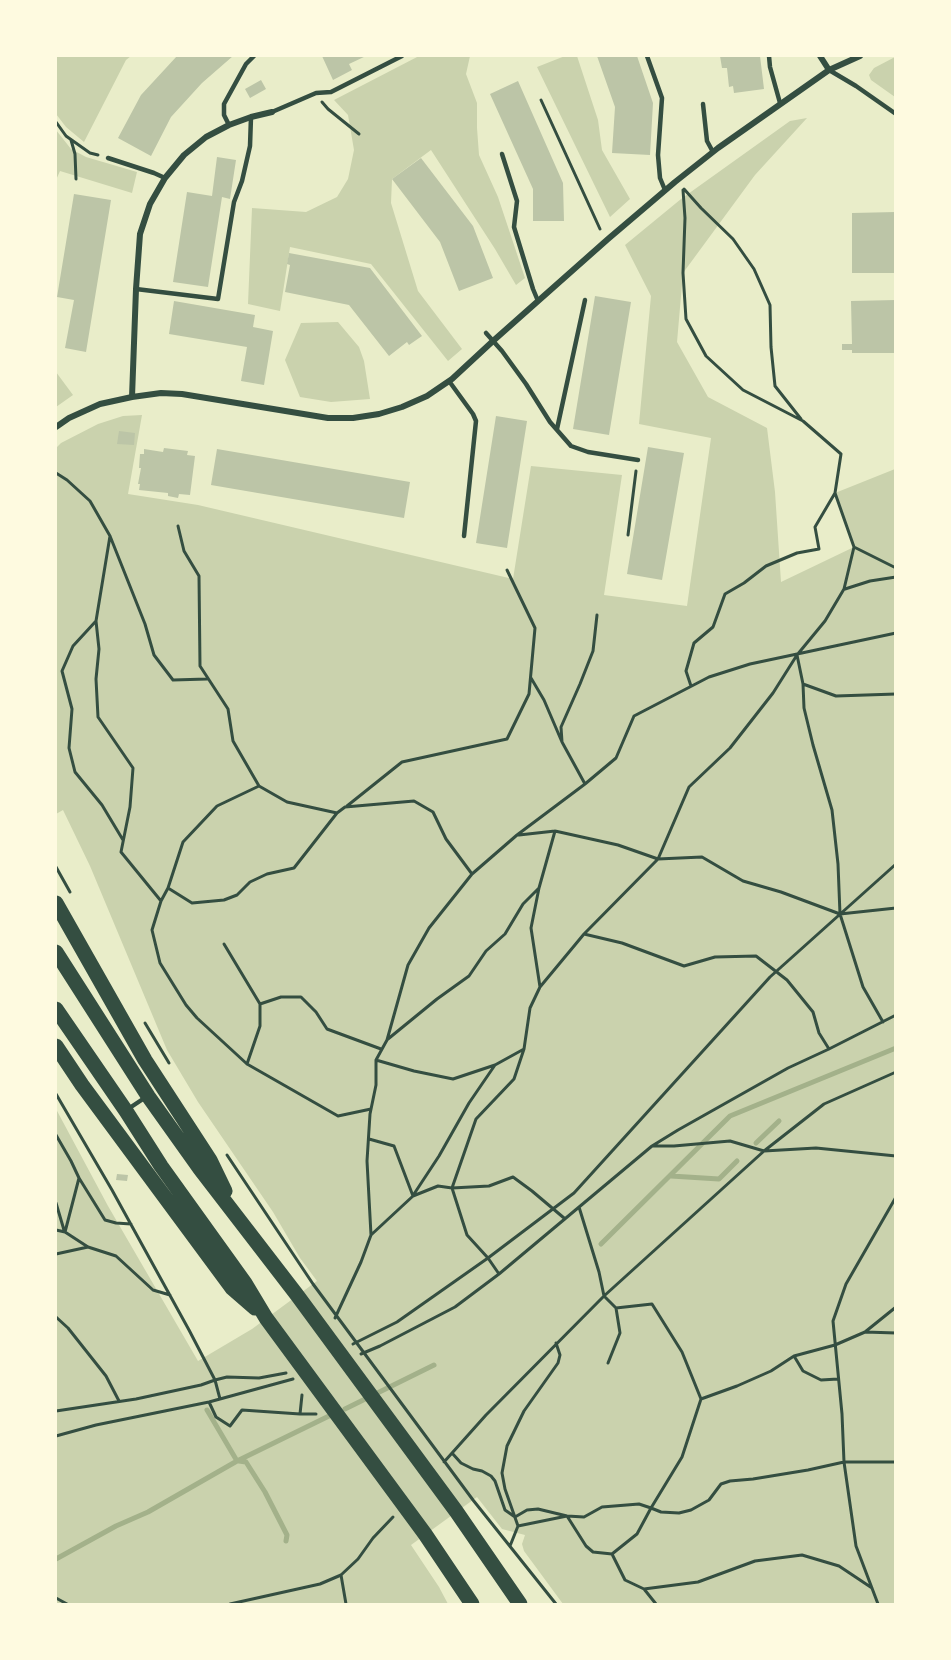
<!DOCTYPE html>
<html>
<head>
<meta charset="utf-8">
<style>
	body { margin:0 }
	#map { position:relative; width:951px; height:1660px; overflow:hidden; background:#e9edc9; font-family:Inter,sans-serif }
	canvas { display:block }
	.frame { position:absolute; inset:0; border:57px solid #fefae0; pointer-events:none }
</style>
</head>
<body>
<div id="map">
<canvas width="951" height="1660"></canvas>
<div class="frame"></div>
</div>
<script>
const context = document.querySelector('canvas').getContext('2d');
context.lineJoin = 'round';
function paint(path, color) { context.fillStyle = color; context.fill(path, 'evenodd'); }
const toPath = rows => new Path2D(rows.map(r => 'M' + r).join(''));
function trace(path, color, width, dash) { context.strokeStyle = color; context.lineWidth = width; context.lineCap = dash ? 'butt' : 'round'; context.setLineDash(dash || []); context.stroke(path); }
const green = toPath([
	[56,56,131,56,126,60,84,142,66,127,56,114],
	[419,56,470,56,466,74,477,103,477,128,479,155,498,197,525,278,516,285,495,249,431,150,392,179,391,203,418,291,462,349,448,361,371,264,290,247,280,311,248,304,252,208,306,212,337,197,348,179,354,150,348,115,334,100],
	[565,56,577,56,598,120,602,150,630,199,610,217,537,67],
	[895,57,895,97,871,80,869,75,874,68],
	[807,118,755,175,683,273,677,342,708,397,767,428,775,492,781,582,854,547,835,493,895,469,895,1604,563,1604,524,1551,522,1544,525,1535,502,1529,477,1497,411,1545,439,1587,448,1604,56,1604,56,1109,108,1206,198,1361,252,1329,317,1281,300,1258,273,1212,198,1102,167,1050,90,866,63,810,56,814,56,448,61,443,98,424,123,416,142,415,128,494,198,505,513,579,531,466,622,475,604,595,687,606,711,438,639,424,651,296,625,245,681,199,790,121],
	[56,130,71,149,86,157,137,172,132,193,60,171,56,180],
	[338,322,359,347,364,361,370,399,331,402,300,397,285,360,301,323],
	[56,372,73,395,56,407]
]);
const stream = toPath([
	[756,1143,779,1121],
	[671,1176,719,1179,737,1161],
	[601,1244,730,1116,896,1048],
	[345,1409,434,1365],
	[237,1461,329,1416],
	[239,1461,246,1462,265,1492,287,1535,286,1541],
	[56,1559,116,1526,148,1512,237,1461,207,1410]
]);
const building = toPath([
	[177,56,233,56,202,83,171,117,151,156,118,138,141,95],
	[322,56,366,56,349,64,352,70,333,80],
	[597,56,637,56,653,103,650,155,612,153,615,107],
	[720,56,760,56,764,89,734,93,733,86,729,87,727,68,722,68],
	[261,80,266,89,250,98,245,89],
	[518,81,563,183,564,221,533,221,533,189,490,94],
	[217,157,236,160,230,199,222,197,208,287,173,282,187,192,212,196],
	[421,158,473,226,493,278,459,291,440,242,392,179],
	[74,194,111,200,86,352,65,348,74,300,57,297],
	[896,212,896,273,852,273,852,213],
	[289,253,370,268,422,336,409,345,407,342,389,356,349,305,285,292,290,265,287,264],
	[595,296,631,302,609,435,573,429],
	[896,300,896,353,852,353,852,350,842,350,842,344,852,344,851,301],
	[174,301,255,315,253,327,273,331,264,385,241,381,247,347,169,334],
	[496,416,527,421,507,548,476,543],
	[119,431,135,433,134,445,117,444],
	[648,447,684,453,662,580,627,574],
	[164,448,188,451,187,455,195,456,190,495,179,494,178,498,168,496,168,493,139,490,140,484,138,484,141,468,139,468,140,454,144,454,144,449,163,452],
	[217,449,410,482,404,518,211,485],
	[117,1174,128,1175,127,1181,116,1180]
]);
const path = toPath([
	[541,100,600,229],
	[322,102,328,109,359,134],
	[56,122,66,136,90,153,98,155],
	[71,140,75,154,76,179],
	[684,189,701,208,733,239,754,269,770,305,771,347,775,386,801,419],
	[56,473,67,480,90,501,110,536,145,624,154,655,173,680,207,679],
	[178,526,184,551,199,576,200,666,228,709,233,741,259,786,287,802,337,813,345,807,414,801,433,812,446,839,472,874],
	[628,535,636,471],
	[110,536,96,621,99,649,96,679,98,717,133,768,130,807,121,852,161,901],
	[854,547,896,568],
	[845,589,870,581,896,577],
	[96,621,73,646,62,671,72,709,69,748,75,772,102,805,123,840],
	[797,655,803,684,804,708,813,745,832,810,838,864,840,914,863,987,883,1022],
	[531,678,544,700,562,742,585,784],
	[803,684,836,696,896,694],
	[691,686,686,671,694,643,713,627,725,594,744,583,766,566,797,553,819,549,815,527,835,493],
	[562,742,561,727,580,684,593,651,597,615],
	[259,786,217,806,183,842,168,888,161,901,152,930,160,963,186,1005,197,1018,247,1064,338,1116,371,1109],
	[347,806,402,762,507,739,529,694,535,628,507,570],
	[519,835,555,831,618,845,658,859,702,857,743,881,781,892,840,914,896,908],
	[56,867,70,892],
	[168,888,192,903,224,900,237,895,250,882,267,874,294,868,337,813],
	[584,934,622,943,684,966,715,957,756,956,787,980,813,1012,819,1033,829,1049],
	[224,944,260,1004,260,1026,247,1064],
	[540,987,531,928,539,888,555,831],
	[260,1004,281,997,301,997,316,1012,327,1029,381,1049],
	[145,1023,169,1063],
	[388,1039,437,999,469,976,486,951,505,934,523,904,539,888],
	[376,1060,414,1071,453,1079,495,1065,524,1049],
	[56,1094,112,1190,189,1330,215,1380,220,1399],
	[56,1135,71,1161,79,1178,65,1232,88,1247,116,1256,153,1290,170,1295],
	[369,1139,394,1146,413,1196],
	[654,1146,674,1146,730,1141,764,1151,816,1148,896,1156],
	[227,1155,313,1284,473,1500,556,1604],
	[79,1178,105,1220,116,1223,131,1224],
	[414,1194,439,1156,469,1103,495,1065],
	[56,1203,64,1230],
	[579,1207,599,1272,604,1296,616,1308,620,1333,608,1363],
	[56,1230,65,1232],
	[371,1235,413,1196,438,1186,452,1188,489,1186,513,1177,532,1191,564,1218],
	[56,1254,88,1247],
	[499,1274,488,1258,467,1235,452,1188,476,1119,514,1079,524,1049,530,1008,540,987,584,934,658,859,689,787,730,748,773,693,797,655,825,621,844,589,854,547,835,493,841,454,803,421,743,390,706,356,686,319,683,273,685,218,683,190],
	[616,1308,652,1304,682,1352,701,1399],
	[56,1317,68,1328,106,1376,119,1401],
	[335,1318,361,1262,371,1235,367,1161,370,1114,376,1085,376,1060,387,1040,408,965,429,928,472,874,517,835,585,784,616,758,634,716,709,677,750,664,896,633],
	[865,1332,896,1333],
	[353,1344,397,1322,488,1258,574,1193,770,977,896,864],
	[361,1354,380,1346,455,1307,499,1274,652,1146,678,1130,788,1068,829,1049,896,1015],
	[794,1356,803,1371,821,1380,838,1379],
	[209,1402,216,1417,230,1426,242,1410,300,1414,316,1414],
	[56,1411,136,1399,201,1385,215,1380,227,1377,259,1378,286,1373],
	[300,1414,302,1395],
	[56,1436,96,1425,209,1402,293,1379],
	[452,1453,461,1463,473,1469,482,1471,491,1476,495,1481,505,1510,515,1517],
	[444,1462,486,1415,604,1296,764,1151,824,1104,896,1072],
	[515,1517,527,1510,538,1509,567,1516,584,1517,602,1507,639,1504,651,1508,682,1457,701,1399,737,1386,771,1371,794,1356,835,1345,865,1332,896,1307],
	[518,1526,567,1516,586,1546,593,1552,612,1554,637,1534,651,1508,661,1512,679,1513,691,1510,709,1500,721,1484,730,1481,753,1479,808,1470,844,1462,896,1462],
	[510,1546,518,1526,505,1489,502,1473,507,1446,524,1411,558,1363,560,1355,556,1343],
	[612,1554,625,1580,644,1589,656,1604],
	[341,1575,346,1604],
	[644,1589,698,1582,755,1561,802,1555,839,1566,872,1588],
	[56,1598,67,1604],
	[230,1604,320,1584,341,1575,358,1559,373,1538,393,1517],
	[878,1604,856,1546,844,1462,842,1414,833,1321,846,1284,896,1197]
]);
const service = toPath([
	[647,56,662,98,658,155,660,178,665,190],
	[769,56,770,67,780,103],
	[829,70,856,86,896,114],
	[703,104,707,141,713,152],
	[272,112,316,93,331,92,402,56],
	[229,125,224,115,224,104,246,64,254,56],
	[502,154,517,201,514,227,533,289,538,301],
	[108,158,154,173,165,178],
	[136,289,218,299,234,202,242,181,250,146,251,117],
	[486,333,502,351,526,384,550,422,571,446,588,452,638,460],
	[449,381,473,414,476,421,464,536],
	[557,429,585,300],
	[128,1109,146,1097]
]);
const minor = toPath([
	[820,56,829,70],
	[132,397,136,289,140,234,150,204,165,178,184,155,206,137,229,125,251,117,272,112],
	[56,427,69,418,100,404,132,397,161,393,182,394,328,418,353,418,379,414,402,407,427,396,452,379,493,341,608,239,675,182,718,148,829,70,860,56]
]);
const primary = toPath([
	[56,903,145,1060,210,1160,225,1191],
	[56,952,148,1096,200,1169,297,1295,456,1511,520,1604],
	[56,1009,126,1111,161,1166,245,1283,266,1318,425,1534,472,1604],
	[56,1046,82,1085,232,1288,255,1308]
]);
paint(green, '#cad2ad');
trace(stream, '#a3b18a', 5);
paint(building, '#bcc5a7');
trace(path, '#344e41', 3);
trace(service, '#344e41', 4.5);
trace(minor, '#344e41', 6);
trace(primary, '#344e41', 15);
</script>
</body>
</html>
